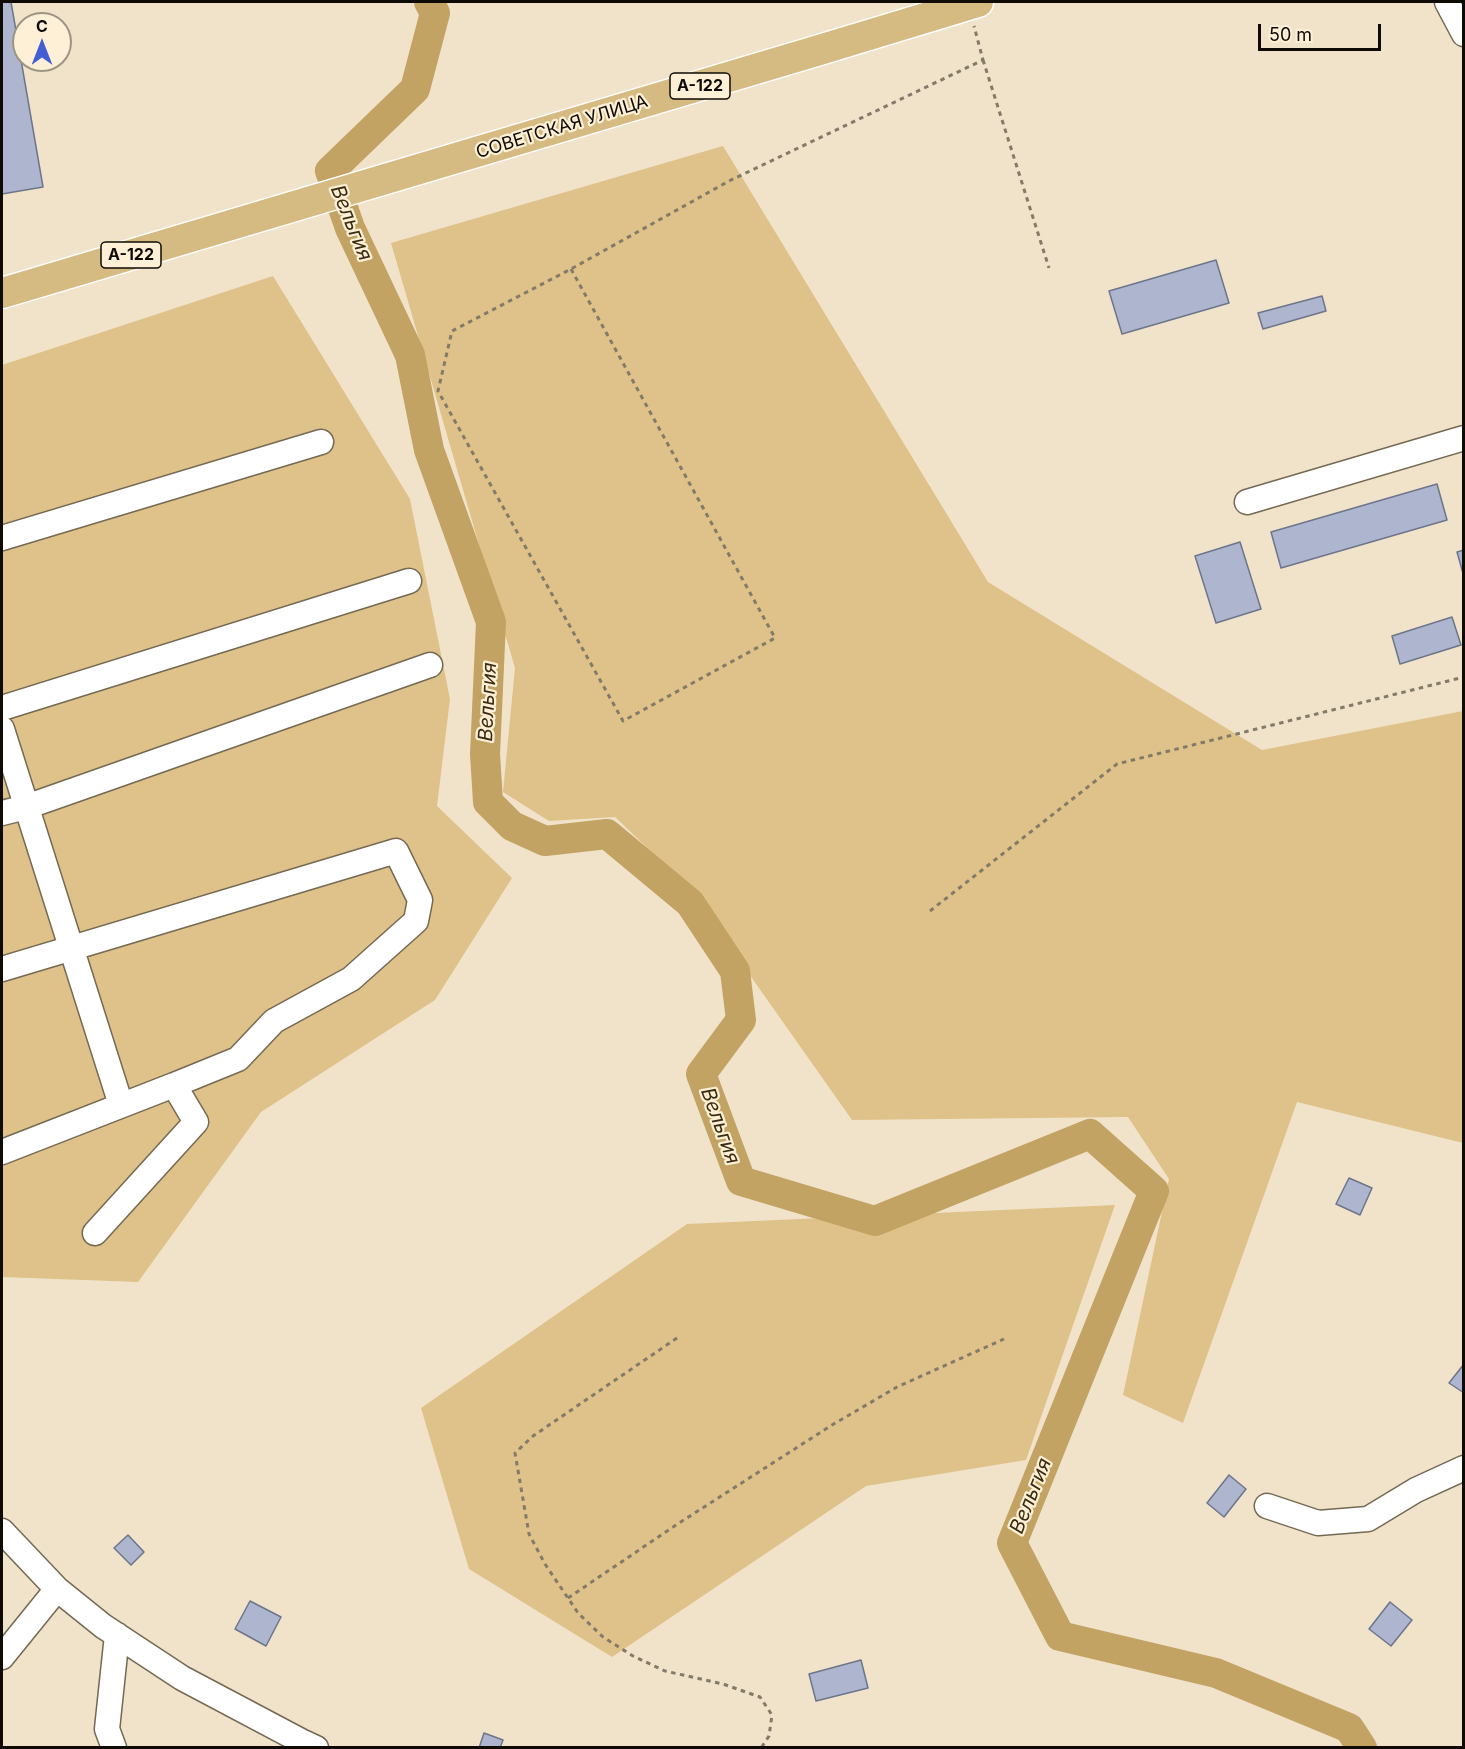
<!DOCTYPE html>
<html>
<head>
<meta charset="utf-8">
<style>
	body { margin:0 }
	#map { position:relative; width:1465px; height:1749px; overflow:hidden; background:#f0e3ca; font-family:Inter,sans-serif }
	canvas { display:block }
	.frame { position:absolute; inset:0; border:3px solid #0f0b04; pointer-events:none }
	.north { position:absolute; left:12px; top:12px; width:60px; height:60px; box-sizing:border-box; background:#fdf0d7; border:2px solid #9e9483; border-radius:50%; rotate:0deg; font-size:16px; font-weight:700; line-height:24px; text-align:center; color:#0f0b04 }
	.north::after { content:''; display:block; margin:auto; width:21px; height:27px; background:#435ed2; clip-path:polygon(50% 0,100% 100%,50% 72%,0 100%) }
	.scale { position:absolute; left:1258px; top:24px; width:123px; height:27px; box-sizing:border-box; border:3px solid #0f0b04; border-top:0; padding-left:8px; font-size:18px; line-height:21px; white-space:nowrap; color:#0f0b04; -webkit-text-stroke:4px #fdf0d7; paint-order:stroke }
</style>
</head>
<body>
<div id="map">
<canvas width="1465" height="1749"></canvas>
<div class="frame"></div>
<div class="north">С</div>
<div class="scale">50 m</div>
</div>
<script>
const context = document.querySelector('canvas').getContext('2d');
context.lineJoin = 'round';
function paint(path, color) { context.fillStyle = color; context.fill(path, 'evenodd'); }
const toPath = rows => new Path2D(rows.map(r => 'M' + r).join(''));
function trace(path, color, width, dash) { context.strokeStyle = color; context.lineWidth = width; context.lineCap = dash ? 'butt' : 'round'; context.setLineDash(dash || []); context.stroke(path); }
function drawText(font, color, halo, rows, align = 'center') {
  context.font = font + ' Inter,sans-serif'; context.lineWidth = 4.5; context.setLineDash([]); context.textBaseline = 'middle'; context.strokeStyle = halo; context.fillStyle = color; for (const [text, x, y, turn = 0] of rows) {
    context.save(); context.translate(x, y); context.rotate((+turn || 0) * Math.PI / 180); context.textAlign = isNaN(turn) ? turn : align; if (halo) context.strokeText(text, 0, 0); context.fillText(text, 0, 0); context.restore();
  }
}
const green = toPath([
	[723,146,988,582,1262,750,1463,711,1463,1143,1297,1102,1183,1423,1123,1395,1169,1179,1128,1117,852,1120,687,886,615,817,549,821,503,792,515,668,391,243],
	[273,276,410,499,450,699,437,806,512,878,435,1000,261,1112,138,1282,2,1277,2,365],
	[1115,1205,1026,1460,866,1486,612,1657,469,1569,421,1408,687,1224]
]);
const river = toPath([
	[429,2,435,13,415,89,330,171,350,228,410,355,429,450,491,622,485,754,488,802,512,826,545,841,607,834,690,903,735,971,741,1020,701,1074,741,1181,875,1221,1090,1134,1154,1191,1012,1543,1060,1636,1216,1673,1349,1728,1362,1748]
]);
const building = toPath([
	[2,2,11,2,43,187,2,194,2,2],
	[1216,260,1229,303,1122,334,1109,291,1216,260],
	[1322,296,1326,311,1263,329,1258,313,1322,296],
	[1437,484,1447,520,1281,568,1271,532,1437,484],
	[1240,542,1261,609,1216,623,1195,556,1240,542],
	[1464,550,1464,577,1457,552,1464,550],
	[1452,617,1461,645,1400,664,1392,636,1452,617],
	[1349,1178,1372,1188,1360,1215,1336,1204,1349,1178],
	[1464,1364,1464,1393,1449,1383,1464,1364],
	[1229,1475,1246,1489,1224,1517,1207,1503,1229,1475],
	[128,1535,144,1552,131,1565,114,1548,128,1535],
	[250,1601,281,1617,266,1646,235,1629,250,1601],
	[1390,1602,1412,1620,1391,1646,1369,1629,1390,1602],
	[861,1660,868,1688,816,1701,809,1674,861,1660],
	[484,1733,503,1740,500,1748,479,1748,484,1733]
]);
const path = toPath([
	[983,60,1049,268],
	[571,269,775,638,623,721,438,391,452,331,571,269,729,181,983,60,974,26],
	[930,911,1117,764,1464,677],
	[677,1338,533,1436,515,1453,529,1534,545,1564,578,1613,603,1637,633,1656,665,1671,723,1684,760,1697,772,1715,769,1736,761,1748],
	[568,1598,676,1525,832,1425,897,1387,1004,1339]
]);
const minor = toPath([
	[1447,2,1464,34],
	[1247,502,1464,438],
	[2,538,321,442],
	[2,708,409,581],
	[2,729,121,1105],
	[2,813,26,807,430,665],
	[2,969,396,851,420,900,416,921,351,979,274,1021,238,1059,174,1085],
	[2,1152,174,1085,196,1122,95,1233],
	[1267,1506,1318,1523,1368,1519,1416,1490,1464,1468],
	[2,1531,57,1589,103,1626,182,1678,301,1741,316,1748],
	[2,1657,57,1589],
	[114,1748,107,1729,117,1635]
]);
const major = toPath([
	[2,293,816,51,978,2]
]);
const shields = [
	[700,86,60],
	[131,255,60]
];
const shieldNames = [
	["А-122",700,86],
	["А-122",131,255]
];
const streetNames = [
	["СОВЕТСКАЯ УЛИЦА",562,127,-17]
];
const waterNames = [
	["Вельгия",351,223,68],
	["Вельгия",488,702,-87],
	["Вельгия",720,1126,70],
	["Вельгия",1031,1496,-68]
];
paint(green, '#dfc28a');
trace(river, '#c3a364', 30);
paint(building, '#adb6ce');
trace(building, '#6d758b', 1.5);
trace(minor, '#746953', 27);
trace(major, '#fff', 33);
trace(path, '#837a6a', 3, [4.5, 4.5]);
trace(minor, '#fff', 24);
trace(major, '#d5bb81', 30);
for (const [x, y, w] of shields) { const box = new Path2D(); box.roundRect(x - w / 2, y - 13, w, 26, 4.5); context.fillStyle = '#fdf0d7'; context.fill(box); trace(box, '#0f0b04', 1.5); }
drawText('bold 16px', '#0f0b04', null, shieldNames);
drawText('18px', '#0f0b04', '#fdf0d7', streetNames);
drawText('italic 20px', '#392c0f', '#fdf0d7', waterNames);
</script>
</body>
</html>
